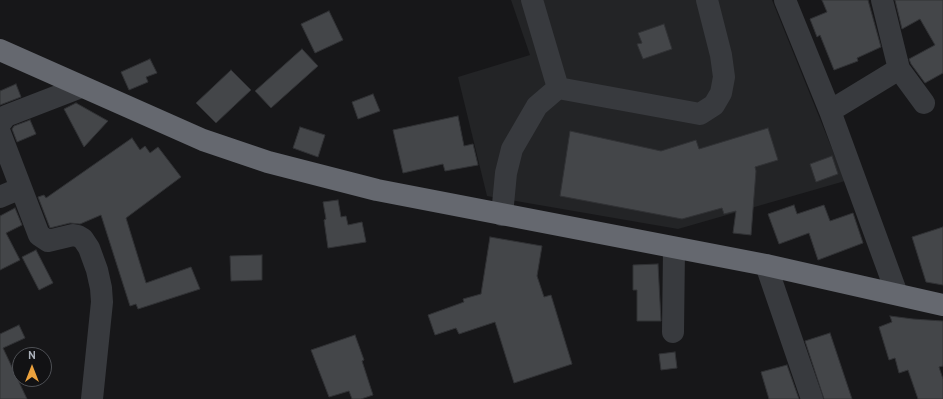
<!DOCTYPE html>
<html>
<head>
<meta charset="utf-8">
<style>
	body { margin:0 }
	#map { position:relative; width:943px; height:399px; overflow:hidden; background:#171719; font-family:Overpass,sans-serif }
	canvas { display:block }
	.north { position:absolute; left:12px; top:347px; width:40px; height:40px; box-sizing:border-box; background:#121214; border:1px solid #4f5156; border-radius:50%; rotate:0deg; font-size:11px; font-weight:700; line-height:16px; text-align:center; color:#aab0b9 }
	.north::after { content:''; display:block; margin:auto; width:14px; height:18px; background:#eca23d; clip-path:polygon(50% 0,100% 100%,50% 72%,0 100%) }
</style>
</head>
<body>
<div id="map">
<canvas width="943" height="399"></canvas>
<div class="north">N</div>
</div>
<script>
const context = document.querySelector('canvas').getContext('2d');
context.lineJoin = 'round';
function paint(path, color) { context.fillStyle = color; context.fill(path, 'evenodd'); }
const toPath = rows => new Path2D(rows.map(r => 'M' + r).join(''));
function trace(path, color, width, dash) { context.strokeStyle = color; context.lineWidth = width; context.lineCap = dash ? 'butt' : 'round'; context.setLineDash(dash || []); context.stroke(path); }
const built = toPath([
	[511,0,772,0,845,181,678,229,487,196,458,77,530,55]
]);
const building = toPath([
	[822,0,868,0,881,47,857,58,858,61,834,70,820,35,817,37,810,19,827,12,822,0],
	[895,0,943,0,943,73,925,83,911,64,909,59,935,45,920,19,902,29,895,0],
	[329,11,343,40,315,53,301,24,329,11],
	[664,24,672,49,643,59,637,44,642,43,638,33,664,24],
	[302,49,318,66,271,108,255,91,302,49],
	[150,59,157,73,146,77,148,82,129,90,121,72,150,59],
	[231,70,251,90,216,123,196,103,231,70],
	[16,84,21,97,0,105,0,91,16,84],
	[373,94,380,111,358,119,352,102,373,94],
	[76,103,108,121,84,147,64,109,76,103],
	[458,116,464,146,473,144,478,165,445,171,443,164,403,173,393,130,458,116],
	[30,120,36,134,17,142,12,129,14,126,30,120],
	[300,127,325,135,318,157,293,148,300,127],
	[768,128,778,160,755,167,756,171,751,235,733,233,736,211,724,214,722,208,682,219,560,196,570,131,661,151,696,140,699,149,768,128],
	[132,138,140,150,145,146,150,153,158,147,181,177,126,218,146,283,191,267,200,289,138,309,136,304,130,306,101,215,80,224,70,223,50,228,38,197,44,195,46,198,132,138],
	[832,156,838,174,816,182,810,164,832,156],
	[338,200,341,217,346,216,348,225,362,222,366,242,328,248,324,220,326,219,323,202,338,200],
	[794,205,797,214,824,205,830,221,853,213,863,243,818,260,809,233,779,244,768,214,794,205],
	[15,208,22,225,6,233,20,260,0,270,0,216,15,208],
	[943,227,943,285,926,282,912,237,943,227],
	[490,237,542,246,537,276,544,297,551,295,572,364,514,383,495,322,459,334,456,328,435,335,428,315,464,302,463,299,481,294,490,237],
	[36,250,53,283,39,290,22,257,36,250],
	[262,255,262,280,231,281,230,256,262,255],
	[658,264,661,321,637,321,637,290,633,290,633,265,658,264],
	[890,316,913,319,943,321,943,366,939,367,943,379,943,399,918,399,908,370,899,373,895,358,889,360,879,327,892,322,890,316],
	[19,325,25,338,3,348,27,399,0,399,0,334,19,325],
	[830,333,852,399,824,399,805,341,830,333],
	[355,335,364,360,362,361,373,395,361,399,352,399,349,391,329,397,311,350,355,335],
	[675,352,677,368,661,370,659,354,675,352],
	[787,365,799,399,769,399,761,372,787,365]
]);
const minor = toPath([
	[532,0,558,88],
	[785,0,830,111,897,294],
	[882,0,899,69,924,103],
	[830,111,899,69],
	[0,124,6,116,81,87],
	[0,133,39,235,48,241,73,235,78,236,83,239,89,248,97,270,101,288,102,302,92,399],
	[0,197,21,188],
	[502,215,506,173,512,149,537,106,558,88,700,114,714,105,721,93,724,77,721,55,707,0],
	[766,265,812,399],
	[673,332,674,249]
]);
const highway = toPath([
	[0,50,203,140,268,162,377,190,766,265,943,305]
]);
paint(built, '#232426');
paint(building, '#444649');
trace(building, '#313235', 1);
trace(minor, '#383a3e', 22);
trace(highway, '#65686f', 22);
</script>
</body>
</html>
